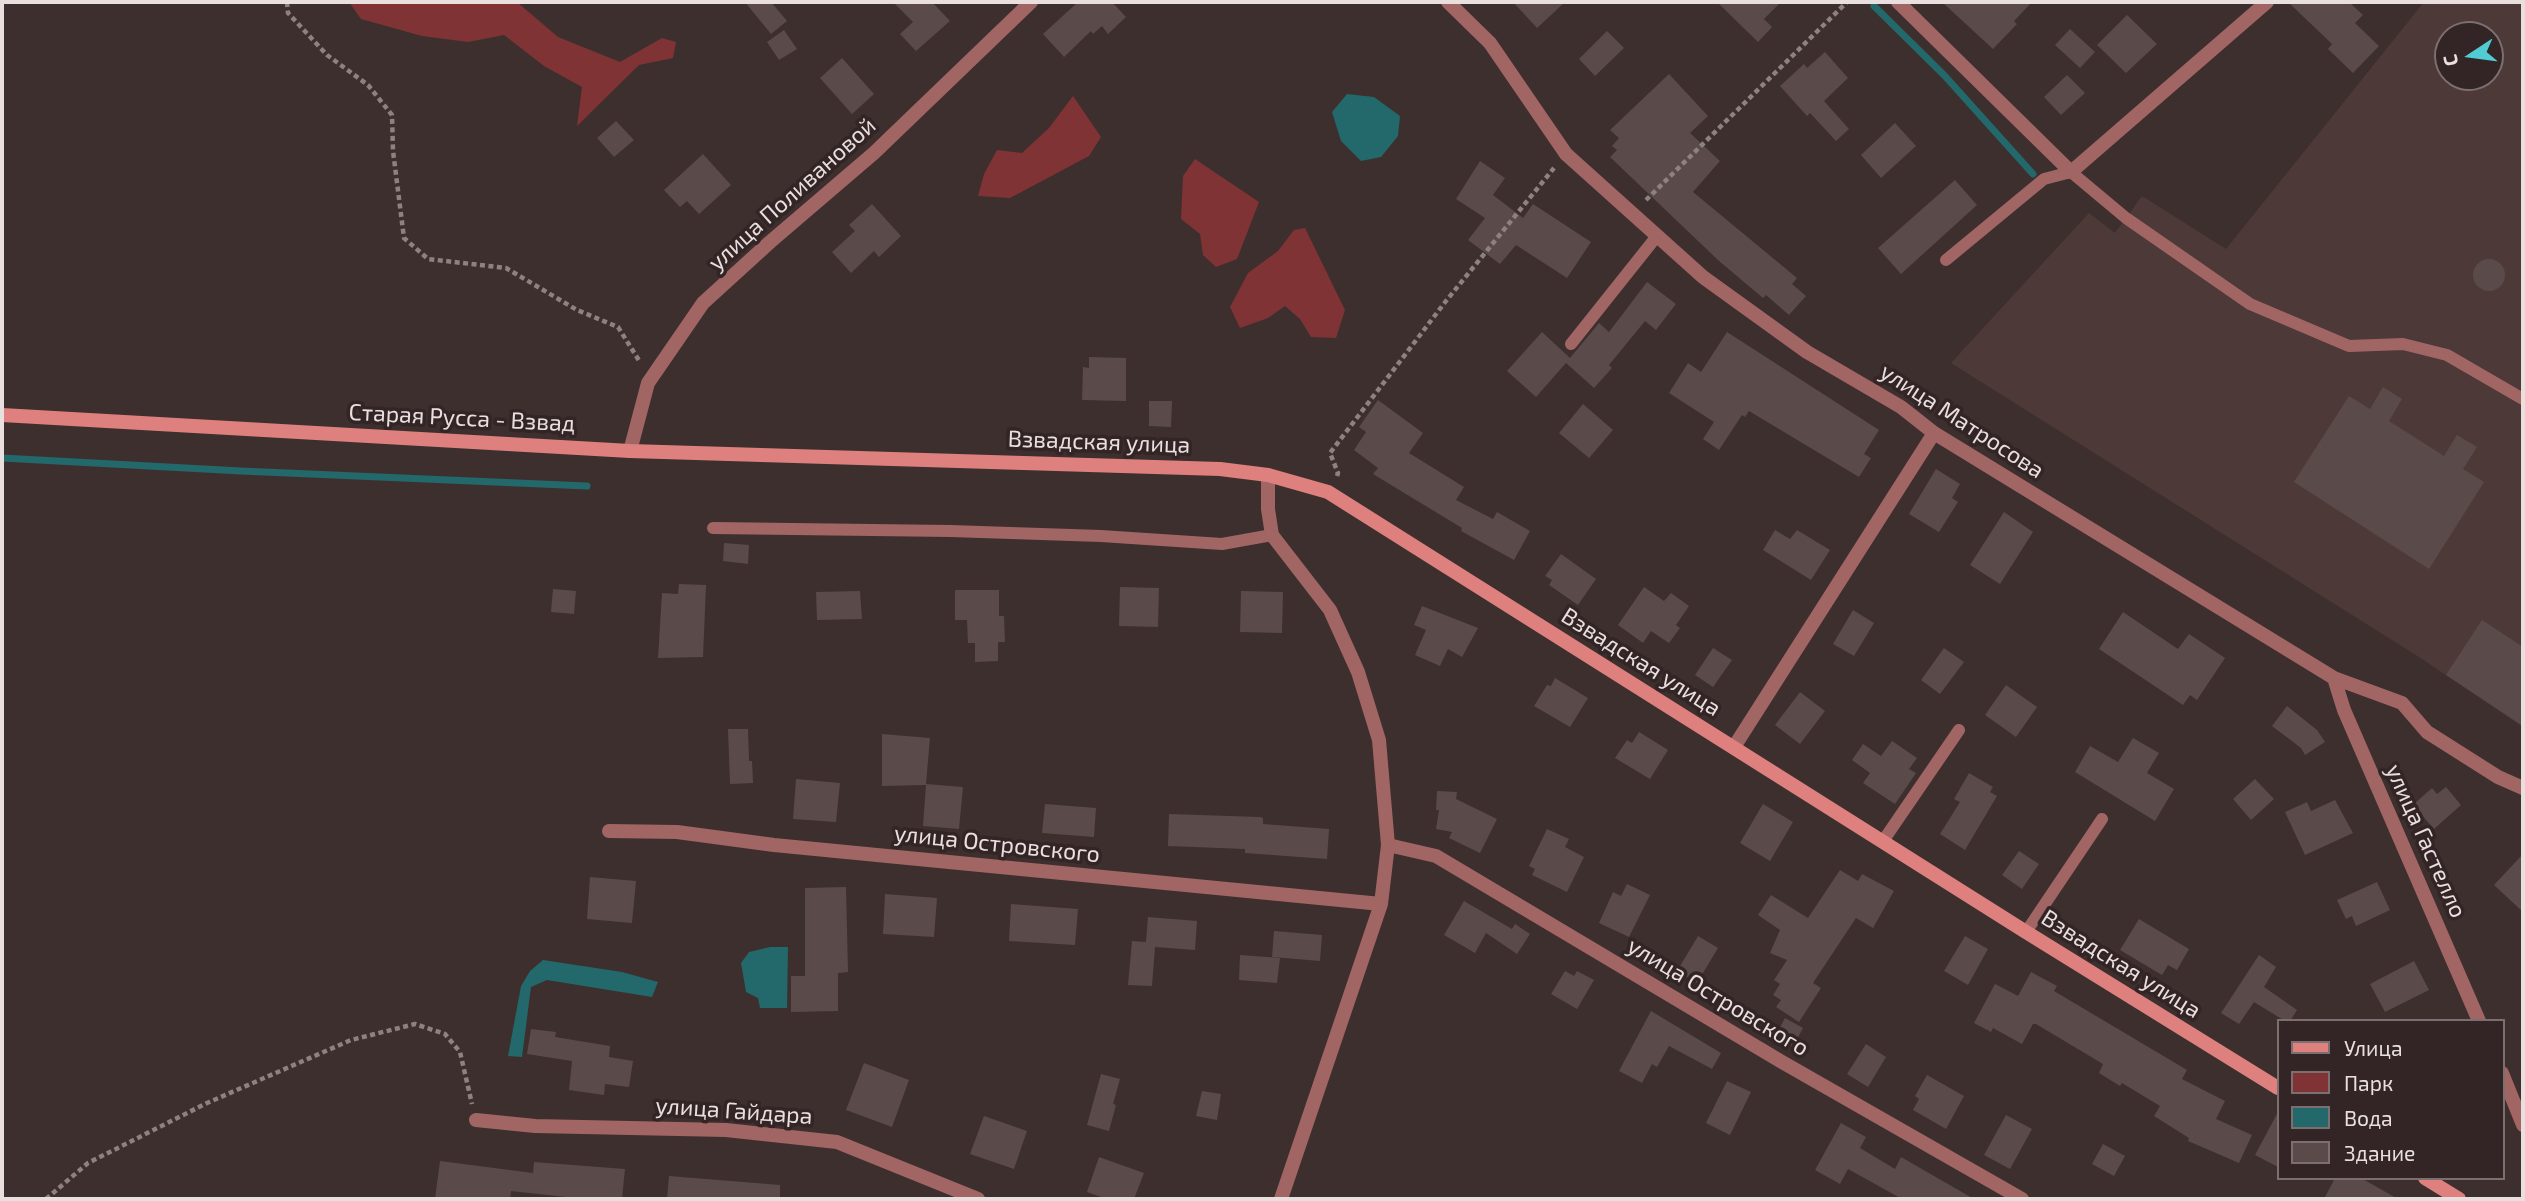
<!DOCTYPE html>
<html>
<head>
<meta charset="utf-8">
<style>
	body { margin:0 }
	#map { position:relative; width:2525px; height:1201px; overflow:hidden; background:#3d2f2e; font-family:"Exo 2",sans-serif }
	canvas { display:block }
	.frame { position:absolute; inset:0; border:4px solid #e9dfdf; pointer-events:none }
	.legend { position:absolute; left:2277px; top:1019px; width:228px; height:161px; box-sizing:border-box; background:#332525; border:2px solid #7c6f6f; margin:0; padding:9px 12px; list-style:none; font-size:21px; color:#e9dfdf }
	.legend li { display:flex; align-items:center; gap:14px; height:35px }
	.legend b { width:35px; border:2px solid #7c6f6f }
	.north { position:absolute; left:2434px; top:21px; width:70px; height:70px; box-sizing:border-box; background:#332525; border:2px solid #7c6f6f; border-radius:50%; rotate:257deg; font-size:19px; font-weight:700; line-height:28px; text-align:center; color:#e9dfdf }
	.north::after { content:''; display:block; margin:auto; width:24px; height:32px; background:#51ccd2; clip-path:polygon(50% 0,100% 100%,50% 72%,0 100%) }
</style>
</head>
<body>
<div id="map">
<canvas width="2525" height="1201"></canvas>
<div class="frame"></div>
<ul class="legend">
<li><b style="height:9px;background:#de807e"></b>Улица</li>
<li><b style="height:19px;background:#803334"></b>Парк</li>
<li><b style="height:19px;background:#23686b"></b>Вода</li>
<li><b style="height:19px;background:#5a4b4a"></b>Здание</li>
</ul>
<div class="north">С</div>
</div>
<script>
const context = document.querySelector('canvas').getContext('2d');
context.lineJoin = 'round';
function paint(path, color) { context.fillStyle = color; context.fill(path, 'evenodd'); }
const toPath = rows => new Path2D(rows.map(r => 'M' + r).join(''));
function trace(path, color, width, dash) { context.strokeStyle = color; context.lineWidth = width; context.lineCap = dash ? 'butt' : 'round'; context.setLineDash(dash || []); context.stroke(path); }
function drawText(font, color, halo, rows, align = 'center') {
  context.font = font + ' "Exo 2",sans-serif'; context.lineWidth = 7; context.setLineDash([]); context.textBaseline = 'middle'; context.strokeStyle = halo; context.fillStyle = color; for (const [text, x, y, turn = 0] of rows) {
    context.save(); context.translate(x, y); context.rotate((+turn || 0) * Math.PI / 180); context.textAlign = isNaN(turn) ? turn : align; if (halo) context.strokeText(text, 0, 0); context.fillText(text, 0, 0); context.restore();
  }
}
const built = toPath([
	[2424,2,2523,2,2523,727,2419,657,1951,363,2089,213,2115,233,2142,196,2226,249],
	[2448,35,2490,35,2490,77,2448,77]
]);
const green = toPath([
	[349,2,517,2,558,37,620,62,662,38,676,42,673,58,639,65,577,126,582,87,544,66,504,35,468,42,422,36,361,19],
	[1073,96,1101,137,1089,156,1010,198,978,196,984,174,997,150,1022,153,1049,128],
	[1195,159,1259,202,1237,259,1216,267,1203,255,1200,234,1181,219,1183,176],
	[1305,228,1345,310,1336,338,1311,337,1300,319,1285,306,1268,318,1240,328,1230,307,1248,273,1278,251,1294,230]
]);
const water = toPath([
	[1347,94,1374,97,1400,116,1398,136,1381,157,1361,161,1341,141,1332,112],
	[770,947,788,947,787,1008,760,1008,758,998,746,992,741,963,749,952],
	[543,960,622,972,658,982,652,997,547,980,531,987,522,1057,508,1056,521,986,530,971]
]);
const stream = toPath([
	[1874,6,1944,75,2033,174],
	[2,458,241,471,587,486]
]);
const building = toPath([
	[745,2,771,2,787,21,771,34],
	[893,2,932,2,950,21,916,51,900,34,913,22],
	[1078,2,1112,2,1126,17,1108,34,1102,26,1093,34,1091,31,1064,57,1043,34],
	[1513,2,1565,2,1537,28],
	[1717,2,1781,2,1764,19,1772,27,1758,42],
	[1942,2,2032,2,2014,21,2017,24,1993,49],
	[2288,2,2349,2,2363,15,2355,23,2379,46,2353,73,2328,49,2332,44],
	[2127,15,2157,44,2126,73,2097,45],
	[2070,29,2095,52,2080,68,2055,45],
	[784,30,797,49,779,60,767,42],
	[1607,31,1624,48,1595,76,1579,59],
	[1825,52,1848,78,1824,101,1849,129,1836,141,1810,113,1807,116,1780,86,1804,64,1807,68],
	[842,58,874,94,852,114,820,78],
	[1669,74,1708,116,1690,133,1720,161,1693,192,1797,278,1792,284,1806,296,1789,315,1766,295,1763,298,1719,261,1610,157,1617,150,1612,146,1619,138,1610,130],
	[2067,75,2085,93,2061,115,2044,97],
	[616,121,634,140,614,157,597,138],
	[1895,123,1916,146,1881,178,1861,155],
	[703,154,731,185,699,214,687,201,680,207,664,190],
	[1480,161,1505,178,1493,195,1523,218,1533,204,1591,242,1567,278,1516,245,1500,264,1468,240,1485,218,1456,199],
	[1955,180,1977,205,1901,274,1878,248],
	[872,204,901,236,879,257,874,251,851,273,832,252,855,231,849,225],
	'2473 275a16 16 0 1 1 32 0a16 16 0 1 1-32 0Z',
	[1647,282,1676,304,1656,330,1645,321,1609,365,1612,368,1594,388,1566,363,1536,397,1507,371,1542,332,1570,358,1599,323,1609,332],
	[1727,332,1879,430,1864,454,1871,458,1859,477,1749,411,1745,417,1742,415,1719,450,1703,439,1714,422,1669,393,1688,363,1701,372],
	[1089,357,1126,358,1126,401,1082,400,1083,367,1089,368],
	[2383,387,2402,399,2389,421,2444,456,2457,435,2477,447,2463,469,2484,482,2429,569,2294,482,2349,396,2370,409],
	[1378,400,1423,433,1409,453,1464,487,1456,500,1493,519,1497,512,1530,531,1514,560,1461,531,1462,528,1373,474,1378,468,1354,450,1366,432,1359,427],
	[1149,401,1172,401,1171,427,1149,426],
	[1583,404,1613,430,1589,458,1559,433],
	[1936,469,1960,484,1952,498,1958,502,1939,532,1909,514],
	[2004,512,2033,532,2000,584,1970,565],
	[1775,530,1790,539,1797,530,1830,550,1811,580,1763,550],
	[724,543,749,545,748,564,723,561],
	[1561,554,1596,579,1578,605,1549,585,1552,580,1545,576],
	[679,584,706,585,703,657,658,658,662,593,678,594],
	[1120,587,1159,588,1158,627,1119,626],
	[1644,587,1664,601,1671,593,1689,606,1676,625,1680,628,1669,643,1651,631,1643,643,1618,625],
	[553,589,576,591,574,614,551,612],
	[955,590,999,590,999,616,1004,616,1005,642,998,642,998,661,975,662,975,643,968,643,967,620,955,620],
	[860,591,862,619,817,620,816,592],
	[1241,591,1283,592,1282,633,1240,632],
	[1422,606,1478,628,1462,657,1448,649,1440,666,1415,655,1426,630,1414,625],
	[1853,610,1874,623,1854,656,1833,644],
	[2123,612,2178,649,2189,634,2225,658,2197,700,2190,695,2183,705,2099,649],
	[2482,620,2523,647,2523,726,2446,675],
	[1713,648,1732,660,1713,687,1695,675],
	[1944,648,1964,662,1940,694,1921,680],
	[1555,678,1588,698,1570,727,1534,706,1547,685,1551,686],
	[2006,685,2037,707,2016,737,1985,715],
	[1800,692,1825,711,1800,744,1775,725],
	[2287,706,2317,730,2325,742,2305,755,2301,748,2272,726],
	[728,729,748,729,749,761,752,761,753,783,730,784],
	[1639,732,1668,750,1650,779,1615,758,1627,740,1632,743],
	[882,734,930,738,926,784,963,787,959,829,923,826,926,785,882,786],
	[2133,738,2159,753,2147,773,2174,789,2155,821,2075,772,2090,746,2118,762],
	[1892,741,1917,758,1909,769,1916,773,1895,804,1863,783,1870,773,1852,760,1863,744,1881,756],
	[1969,773,1993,787,1990,792,1997,796,1965,850,1940,834,1960,802,1954,799],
	[796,779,840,783,836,822,793,819],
	[2255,779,2274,799,2251,820,2233,799],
	[2446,787,2461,805,2434,829,2413,805,2432,788,2437,794],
	[1437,791,1457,792,1456,799,1497,819,1480,853,1449,838,1452,832,1436,829,1439,810,1436,810],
	[2335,800,2353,833,2305,855,2285,812,2307,802,2311,811],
	[1045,804,1096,808,1094,837,1042,833],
	[1763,804,1793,822,1770,861,1740,843],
	[1169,814,1260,817,1263,818,1263,824,1329,829,1327,859,1245,853,1245,849,1168,846],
	[1547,829,1569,839,1565,847,1584,857,1567,892,1532,875,1535,869,1529,866],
	[2019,851,2039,864,2022,889,2002,875],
	[2523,854,2523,912,2494,885],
	[1840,870,1858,881,1862,874,1894,891,1873,928,1856,918,1813,983,1821,988,1799,1022,1776,1007,1781,1000,1773,995,1780,984,1774,980,1787,960,1770,953,1780,930,1758,915,1771,895,1808,918],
	[590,877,636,881,632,923,587,919],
	[2377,882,2390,910,2356,926,2352,916,2346,919,2337,900],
	[1627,884,1650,895,1629,937,1599,923,1613,892,1621,896],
	[846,887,848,972,838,973,838,1011,791,1012,791,976,805,976,805,888],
	[885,894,937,898,934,937,883,934],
	[1464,901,1512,929,1515,924,1530,934,1517,954,1486,933,1475,953,1444,935],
	[1011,904,1078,909,1075,945,1009,941],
	[1148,917,1197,921,1195,950,1155,947,1152,986,1128,985,1132,941,1146,942],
	[2139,919,2189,949,2177,970,2168,965,2162,975,2120,950],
	[1274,931,1322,935,1320,961,1272,957],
	[1698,936,1718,948,1697,983,1677,971],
	[1965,936,1988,949,1968,985,1944,971],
	[1240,955,1280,958,1277,983,1239,980],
	[2259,955,2276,967,2264,987,2297,1010,2290,1021,2285,1021,2254,1002,2239,1024,2221,1013],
	[2414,961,2429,990,2385,1012,2370,984],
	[1565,971,1574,976,1577,971,1594,980,1577,1009,1551,994],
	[2031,972,2057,986,2054,991,2187,1070,2182,1079,2225,1101,2216,1119,2252,1135,2239,1163,2188,1141,2189,1138,2154,1116,2160,1106,2122,1083,2120,1086,2099,1073,2103,1064,2036,1024,2033,1024,2022,1044,1993,1028,1991,1032,1974,1023,1995,984,2018,996],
	[1651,1011,1721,1053,1712,1069,1669,1046,1657,1067,1652,1064,1642,1083,1619,1071],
	[1785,1018,1803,1028,1793,1047,1775,1037],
	[531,1029,556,1032,555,1037,610,1046,609,1057,633,1061,629,1087,605,1084,604,1095,569,1090,572,1061,527,1054],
	[1866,1044,1886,1057,1868,1087,1847,1074],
	[864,1063,909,1080,892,1127,846,1110],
	[1101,1074,1120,1079,1113,1104,1116,1105,1109,1131,1087,1125],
	[1927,1075,1964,1096,1946,1129,1913,1110,1919,1099,1915,1096],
	[1727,1081,1751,1092,1730,1135,1706,1123],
	[1202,1091,1221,1094,1217,1120,1196,1116],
	[2278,1112,2278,1167,2255,1155],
	[2006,1115,2032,1129,2010,1169,1984,1155],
	[984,1116,1027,1131,1014,1169,970,1154],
	[1841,1123,1866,1137,1860,1148,1895,1169,1901,1157,1974,1199,1902,1199,1848,1169,1840,1184,1815,1170],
	[2103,1144,2125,1156,2114,1176,2092,1164],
	[1099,1157,1144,1173,1134,1199,1107,1199,1087,1192],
	[440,1161,533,1173,534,1162,625,1169,622,1199,584,1199,511,1191,510,1199,435,1199],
	[669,1176,780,1185,780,1199,667,1199],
	[2335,1178,2361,1178,2398,1199,2324,1199]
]);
const path = toPath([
	[287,2,288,13,327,55,368,85,392,115,393,151,404,238,428,259,506,268,577,310,618,327,640,362],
	[1646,200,1847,2],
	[1337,476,1338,473,1330,453,1446,301,1554,168],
	[46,1199,88,1163,207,1103,351,1040,415,1024,445,1034,460,1052,472,1104]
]);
const lane = toPath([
	[1946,260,2044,179,2071,172,2126,218,2250,304,2349,346,2403,344,2447,355,2523,399],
	[1571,344,1657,236],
	[713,528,951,531,1101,536,1222,544,1272,535],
	[1883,841,1959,730],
	[2026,932,2102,819]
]);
const street = toPath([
	[1448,2,1490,43,1566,154,1703,277,1807,352,1901,407,1934,433,2334,678,2402,703,2427,732,2498,777,2523,788],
	[1898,2,2071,172,2267,2],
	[630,451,648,383,703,303,770,242,874,153,1031,2],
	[1268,475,1268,509,1272,535,1330,610,1358,672,1379,740,1388,845,1381,904,1281,1199],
	[2334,678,2344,710,2479,1021],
	[1734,747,1934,433],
	[609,831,677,832,774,845,1381,904],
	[1388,845,1436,856,1782,1062,2022,1199],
	[2502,1073,2523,1125],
	[476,1120,535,1126,726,1130,837,1142,978,1199]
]);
const secondary = toPath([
	[2,415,630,451,1220,469,1268,475,1328,492,2026,932,2278,1088],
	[2425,1178,2459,1199]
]);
const streetNames = [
	["улица Поливановой",792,194,-42],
	["Старая Русса - Взвад",462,418,3],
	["улица Матросова",1962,421,33],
	["Взвадская улица",1099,442,2],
	["Взвадская улица",1641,662,32],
	["улица Гастелло",2426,841,66],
	["улица Островского",997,844,6],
	["Взвадская улица",2121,964,32],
	["улица Островского",1718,997,31],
	["улица Гайдара",734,1111,4]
];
paint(built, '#4d3938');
paint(green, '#803334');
paint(water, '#23686b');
trace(stream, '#23686b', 7);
paint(building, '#5a4b4a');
trace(path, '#8e8281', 4.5, [5, 3.5]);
trace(lane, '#a16564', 12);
trace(street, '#a16564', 14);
trace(secondary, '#de807e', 14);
drawText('23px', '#e9dfdf', '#332525', streetNames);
</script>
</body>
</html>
